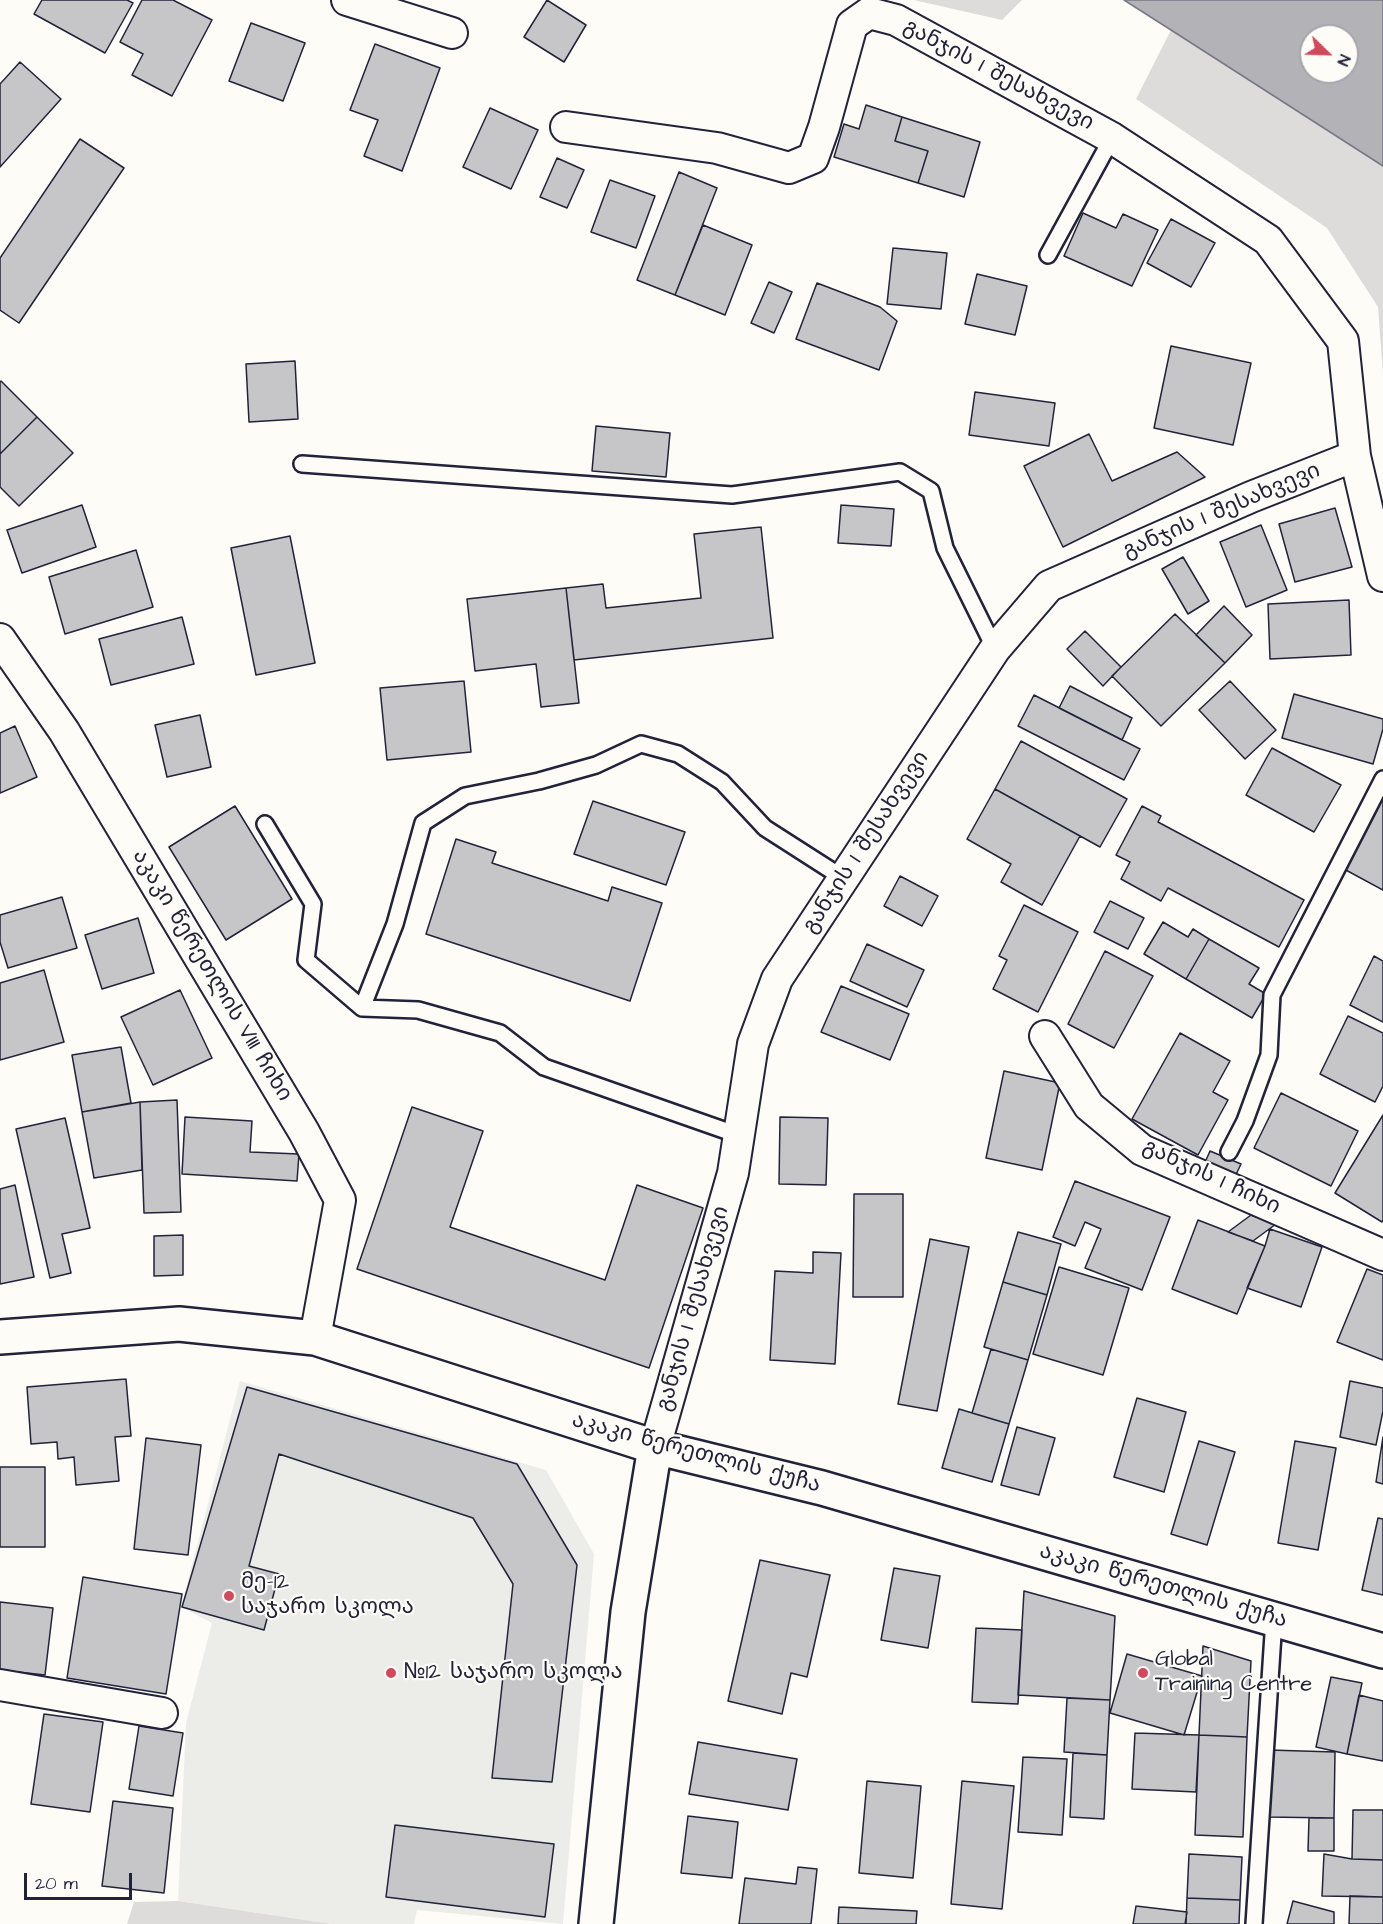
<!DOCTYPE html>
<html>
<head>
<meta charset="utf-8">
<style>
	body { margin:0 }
	#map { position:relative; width:1383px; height:1924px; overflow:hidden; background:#fdfcf7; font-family:"Architects Daughter",sans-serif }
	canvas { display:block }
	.north { position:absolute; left:1299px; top:24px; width:60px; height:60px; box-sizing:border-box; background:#fdfcf7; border:2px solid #a5a5ac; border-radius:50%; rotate:113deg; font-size:16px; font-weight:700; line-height:24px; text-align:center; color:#22223b }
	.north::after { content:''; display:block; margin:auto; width:21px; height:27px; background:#d1495b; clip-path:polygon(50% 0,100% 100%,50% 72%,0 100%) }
	.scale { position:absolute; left:24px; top:1873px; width:108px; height:27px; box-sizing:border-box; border:3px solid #22223b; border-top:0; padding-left:8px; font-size:18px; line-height:21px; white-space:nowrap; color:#22223b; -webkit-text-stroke:4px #fdfcf7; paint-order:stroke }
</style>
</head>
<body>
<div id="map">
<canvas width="1383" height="1924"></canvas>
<div class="north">N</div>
<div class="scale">20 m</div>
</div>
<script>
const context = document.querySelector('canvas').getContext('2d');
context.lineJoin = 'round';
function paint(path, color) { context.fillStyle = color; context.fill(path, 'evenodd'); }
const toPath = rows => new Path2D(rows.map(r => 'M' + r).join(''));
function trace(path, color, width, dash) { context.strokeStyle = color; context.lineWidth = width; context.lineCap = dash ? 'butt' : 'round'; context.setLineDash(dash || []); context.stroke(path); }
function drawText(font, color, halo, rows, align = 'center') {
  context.font = font + ' "Architects Daughter","Noto Sans Georgian",sans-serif'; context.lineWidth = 4.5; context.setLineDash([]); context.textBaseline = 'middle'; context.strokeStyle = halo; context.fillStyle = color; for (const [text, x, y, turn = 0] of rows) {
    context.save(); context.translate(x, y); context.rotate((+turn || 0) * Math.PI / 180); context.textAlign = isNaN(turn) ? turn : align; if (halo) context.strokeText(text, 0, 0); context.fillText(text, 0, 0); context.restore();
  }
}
const built = toPath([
	[240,1381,546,1470,594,1554,563,1924,417,1910,414,1924,332,1924,178,1901,186,1723,212,1623,181,1607]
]);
const green = toPath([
	[914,0,1022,0,1002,20],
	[1171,30,1383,166,1383,374,1378,307,1327,228,1136,99],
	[178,1901,332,1924,127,1924,134,1902]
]);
const water = toPath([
	[1124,0,1383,0,1383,166,1171,30,1124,0],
	[1311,36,1347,36,1347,72,1311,72,1311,36]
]);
const building = toPath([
	[42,0,127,0,133,3,105,53,34,14,42,0],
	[142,0,173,0,212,20,172,96,132,75,143,54,120,42,142,0],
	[547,0,586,25,564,62,524,37,547,0],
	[251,23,305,43,283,101,229,81,251,23],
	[375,44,440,68,402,171,364,156,378,120,350,110,375,44],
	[20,62,61,99,0,167,0,84,20,62],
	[866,105,902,117,895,141,928,151,918,183,834,157,844,124,859,129,866,105],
	[490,108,538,130,511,189,463,167,490,108],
	[902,117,980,142,964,197,918,183,928,151,895,141,902,117],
	[80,139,124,168,19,323,0,310,0,258,80,139],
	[557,158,584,170,567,208,540,197,557,158],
	[679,172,717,188,675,295,637,280,679,172],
	[610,180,655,196,636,248,591,232,610,180],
	[1083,213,1116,228,1123,214,1158,230,1132,286,1064,256,1083,213],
	[1171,219,1215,243,1191,287,1147,263,1171,219],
	[703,225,752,245,725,315,675,295,703,225],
	[893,248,947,253,941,309,887,304,893,248],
	[977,274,1027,286,1015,335,965,324,977,274],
	[769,282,792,292,774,333,751,323,769,282],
	[817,283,880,307,897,321,879,370,796,339,817,283],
	[1171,346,1251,363,1233,445,1154,428,1171,346],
	[295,361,298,419,249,422,246,364,295,361],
	[1,381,37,417,0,454,0,382,1,381],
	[975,392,1055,403,1049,446,969,435,975,392],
	[37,417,73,453,19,506,0,487,0,454,37,417],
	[596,426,670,433,666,477,592,471,596,426],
	[1089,434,1112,481,1177,452,1205,477,1063,547,1024,466,1089,434],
	[82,505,96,547,22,573,7,530,82,505],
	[841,505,894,509,891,546,838,543,841,505],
	[1335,508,1352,567,1295,582,1279,524,1335,508],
	[1261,525,1287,590,1246,607,1220,542,1261,525],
	[761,527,773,638,574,660,566,588,603,584,606,608,701,598,694,534,761,527],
	[290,536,315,663,256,675,231,548,290,536],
	[136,550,153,607,65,634,49,577,136,550],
	[1183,557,1209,601,1188,614,1162,569,1183,557],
	[566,588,579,703,541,707,536,664,475,671,467,599,566,588],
	[1349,600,1351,655,1270,659,1268,604,1349,600],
	[1224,606,1252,635,1225,663,1196,635,1224,606],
	[1175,614,1225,663,1161,726,1112,676,1175,614],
	[182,617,194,664,111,685,99,639,182,617],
	[1085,631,1121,667,1103,686,1067,649,1085,631],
	[464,681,471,752,387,760,380,688,464,681],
	[1230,681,1276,730,1245,759,1199,710,1230,681],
	[1070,686,1132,718,1122,740,1059,708,1070,686],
	[1294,694,1383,719,1383,729,1373,764,1282,738,1294,694],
	[1034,695,1140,749,1124,780,1018,726,1034,695],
	[200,715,211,767,167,777,155,725,200,715],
	[15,726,37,777,0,793,0,733,15,726],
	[1021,741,1127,799,1100,847,995,789,1021,741],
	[1272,748,1341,785,1314,832,1246,795,1272,748],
	[995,789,1080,836,1042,905,1001,882,1011,864,967,839,995,789],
	[1383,796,1383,890,1344,869,1383,796],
	[593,801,685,832,666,885,574,854,593,801],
	[235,806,292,899,226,940,169,847,235,806],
	[1142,806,1161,816,1158,822,1304,900,1279,947,1168,888,1161,901,1121,879,1130,862,1116,855,1142,806],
	[456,839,496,852,492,863,608,901,612,887,662,903,630,1001,426,934,456,839],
	[900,876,938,896,922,926,884,906,900,876],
	[62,897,77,948,8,968,0,942,0,915,62,897],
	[1110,901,1144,918,1128,949,1094,932,1110,901],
	[1024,905,1078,932,1038,1012,993,989,1007,960,999,956,1024,905],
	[138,918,154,973,102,989,85,935,138,918],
	[1163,922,1188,937,1193,929,1209,939,1186,979,1144,954,1163,922],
	[1209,939,1259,968,1249,984,1266,994,1252,1018,1186,979,1209,939],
	[867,944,924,970,907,1007,850,981,867,944],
	[1105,951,1153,976,1114,1048,1068,1024,1105,951],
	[1374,956,1383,961,1383,1022,1350,1005,1374,956],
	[44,970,64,1042,0,1060,0,983,44,970],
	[841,986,909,1014,890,1060,821,1032,841,986],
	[180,990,212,1058,153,1085,121,1017,180,990],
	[1348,1016,1383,1033,1383,1086,1375,1102,1320,1074,1348,1016],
	[1180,1033,1230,1061,1213,1092,1228,1100,1198,1155,1132,1119,1180,1033],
	[121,1047,131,1103,82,1112,72,1055,121,1047],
	[1004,1071,1060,1083,1042,1170,986,1158,1004,1071],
	[1281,1093,1358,1131,1331,1186,1254,1148,1281,1093],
	[177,1100,181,1212,144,1213,140,1102,177,1100],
	[140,1102,142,1170,94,1178,82,1112,140,1102],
	[412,1107,483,1131,450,1227,605,1280,637,1185,703,1208,649,1368,357,1269,412,1107],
	[1383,1115,1383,1220,1382,1222,1335,1193,1383,1115],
	[185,1117,252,1121,250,1152,299,1154,297,1181,182,1174,185,1117],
	[780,1117,828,1118,826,1185,779,1184,780,1117],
	[65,1118,90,1228,62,1234,71,1273,50,1278,16,1129,65,1118],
	[1210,1151,1241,1164,1233,1181,1203,1167,1210,1151],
	[1075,1181,1170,1217,1142,1290,1085,1268,1101,1229,1085,1222,1075,1246,1053,1237,1075,1181],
	[15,1185,34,1277,0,1284,0,1189,15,1185],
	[854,1194,903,1194,903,1297,853,1297,854,1194],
	[1251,1215,1276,1224,1253,1241,1228,1232,1251,1215],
	[1198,1220,1265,1246,1237,1314,1172,1289,1198,1220],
	[1270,1229,1322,1247,1301,1307,1247,1288,1265,1246,1270,1229],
	[1018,1232,1061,1244,1047,1295,1003,1282,1018,1232],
	[183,1235,183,1275,154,1276,154,1236,183,1235],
	[930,1239,969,1247,937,1411,898,1404,930,1239],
	[813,1252,841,1253,835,1364,770,1360,775,1271,813,1273,813,1252],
	[1059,1267,1129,1288,1103,1375,1033,1354,1059,1267],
	[1367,1269,1383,1275,1383,1360,1337,1342,1367,1269],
	[1003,1282,1047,1295,1028,1360,984,1347,1003,1282],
	[991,1349,1028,1360,1009,1424,972,1413,991,1349],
	[126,1379,131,1436,115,1437,119,1481,76,1485,74,1457,58,1459,57,1442,31,1444,27,1387,126,1379],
	[1350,1381,1383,1388,1383,1411,1376,1445,1340,1437,1350,1381],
	[247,1387,517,1464,577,1565,552,1782,492,1778,513,1584,473,1518,279,1454,249,1566,279,1574,264,1630,182,1607,247,1387],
	[1137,1398,1186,1412,1164,1492,1114,1477,1137,1398],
	[959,1409,1009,1424,992,1482,942,1468,959,1409],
	[1017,1427,1055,1438,1039,1495,1001,1485,1017,1427],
	[1383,1437,1383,1484,1376,1482,1383,1437],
	[146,1438,201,1445,188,1555,134,1549,146,1438],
	[1199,1441,1235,1452,1207,1545,1171,1534,1199,1441],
	[1295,1441,1336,1448,1318,1550,1278,1543,1295,1441],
	[0,1467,45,1467,45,1547,0,1547,0,1467],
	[1378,1518,1383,1519,1383,1595,1362,1590,1378,1518],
	[760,1560,830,1575,807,1677,791,1673,782,1714,728,1701,760,1560],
	[894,1568,940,1576,928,1648,881,1640,894,1568],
	[83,1577,182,1594,166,1694,67,1678,83,1577],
	[1024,1591,1115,1616,1110,1700,1018,1695,1024,1591],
	[0,1602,53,1608,45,1675,0,1670,0,1602],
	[976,1628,1022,1630,1018,1704,972,1702,976,1628],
	[1203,1646,1251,1661,1247,1737,1199,1735,1203,1646],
	[1127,1654,1202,1676,1184,1735,1110,1713,1127,1654],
	[1331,1677,1362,1683,1347,1754,1316,1747,1331,1677],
	[1359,1695,1383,1701,1383,1761,1347,1754,1359,1695],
	[1067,1698,1110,1700,1107,1755,1064,1752,1067,1698],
	[44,1714,103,1722,90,1812,31,1804,44,1714],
	[139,1726,183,1733,173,1796,129,1789,139,1726],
	[1135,1733,1199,1735,1196,1792,1132,1789,1135,1733],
	[1199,1735,1247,1737,1243,1837,1195,1835,1199,1735],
	[698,1742,797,1759,788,1810,689,1794,698,1742],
	[1269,1750,1335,1752,1334,1818,1267,1817,1269,1750],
	[1073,1753,1107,1755,1104,1819,1070,1817,1073,1753],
	[1023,1757,1067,1759,1062,1835,1018,1832,1023,1757],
	[867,1781,921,1786,913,1878,859,1873,867,1781],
	[962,1781,1014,1786,1002,1909,951,1904,962,1781],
	[113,1801,173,1808,164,1893,102,1886,113,1801],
	[1353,1810,1383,1810,1383,1860,1352,1859,1353,1810],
	[688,1816,738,1822,732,1878,681,1873,688,1816],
	[1309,1818,1334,1818,1334,1851,1308,1851,1309,1818],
	[395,1825,554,1844,545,1917,386,1897,395,1825],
	[1189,1854,1242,1857,1240,1900,1187,1898,1189,1854],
	[1324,1854,1352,1859,1383,1860,1383,1897,1322,1896,1324,1854],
	[798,1867,817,1869,811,1924,739,1924,745,1878,796,1884,798,1867],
	[1350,1896,1383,1897,1383,1924,1349,1924,1350,1896],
	[1187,1898,1240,1900,1239,1924,1186,1924,1187,1898],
	[1293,1901,1334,1912,1334,1924,1287,1924,1293,1901],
	[1136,1906,1187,1912,1185,1924,1133,1924,1136,1906],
	[839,1907,917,1911,916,1924,838,1924,839,1907]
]);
const lane = toPath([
	[1048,255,1112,138],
	[302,464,732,495,900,472,931,491,945,548,995,649],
	[265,824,313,904,306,960,362,1008,418,1010,500,1033,544,1067,738,1135],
	[362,1008,395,924,423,823,465,796,539,781,596,765,641,744,678,754,722,782,765,828,843,878],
	[1229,1152,1245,1121,1269,1055,1272,995,1383,779],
	[1254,1924,1274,1619]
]);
const street = toPath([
	[347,0,452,33],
	[566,127,717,148,789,168,813,158,824,127,852,25,869,13,896,20,1112,138,1268,240,1343,341,1355,456,1383,576],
	[0,639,64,731,304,1132,340,1200,315,1338],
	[1045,1036,1089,1106,1142,1150,1383,1255],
	[655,1447,733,1173,753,1044,777,979,995,649,1049,586,1251,497,1355,456],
	[0,1685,162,1713]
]);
const secondary = toPath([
	[0,1337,179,1324,315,1338,655,1447,822,1488,1383,1651],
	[596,1924,628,1612,655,1447]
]);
const markers = [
	[229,1596,6,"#d1495b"],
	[391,1673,6,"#d1495b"],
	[1143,1673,6,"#d1495b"]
];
const streetNames = [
	["განჯის I შესახვევი",998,76,28],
	["განჯის I შესახვევი",1222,512,-23],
	["განჯის I შესახვევი",867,843,-57],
	["აკაკი წერეთლის VIII ჩიხი",211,976,59],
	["განჯის I ჩიხი",1211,1178,25],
	["განჯის I შესახვევი",694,1309,-74],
	["აკაკი წერეთლის ქუჩა",696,1454,15],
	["აკაკი წერეთლის ქუჩა",1163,1587,16]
];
const poiNames = [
	["მე-12",241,1583],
	["საჯარო სკოლა",241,1608],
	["Global",1155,1660],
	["Training Centre",1155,1685],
	["№12 საჯარო სკოლა",403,1673]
];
paint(built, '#ecece9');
paint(green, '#dddcdb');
paint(water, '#b2b2b7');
trace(water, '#787885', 1.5);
paint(building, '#c6c6c8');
trace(building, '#22223b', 1.5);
trace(lane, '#22223b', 20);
trace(street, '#22223b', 34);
trace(secondary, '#22223b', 38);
trace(lane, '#fdfcf7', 15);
trace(street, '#fdfcf7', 30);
trace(secondary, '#fdfcf7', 33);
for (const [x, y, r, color] of markers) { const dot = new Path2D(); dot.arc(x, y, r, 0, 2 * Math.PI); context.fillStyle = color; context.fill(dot); trace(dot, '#fdfcf7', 2); }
drawText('22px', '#22223b', '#fdfcf7', streetNames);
drawText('22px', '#22223b', '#fdfcf7', poiNames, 'left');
</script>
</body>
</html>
